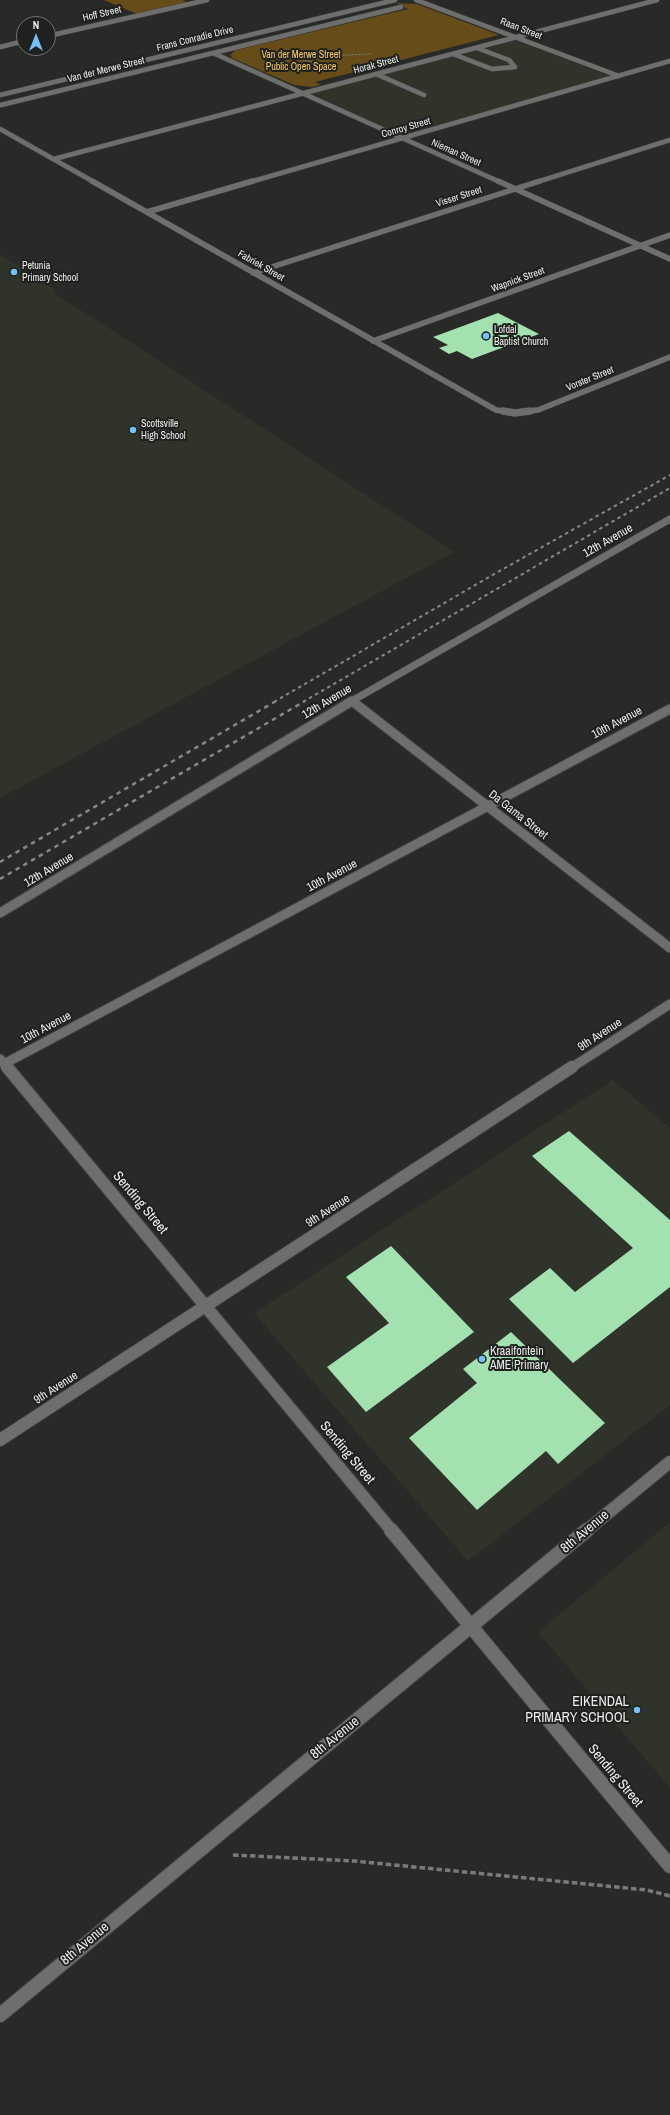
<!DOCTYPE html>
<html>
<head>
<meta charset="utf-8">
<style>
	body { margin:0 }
	#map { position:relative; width:670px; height:2115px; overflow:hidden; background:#292a28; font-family:"Archivo Narrow",sans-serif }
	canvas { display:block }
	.north { position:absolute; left:16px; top:16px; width:40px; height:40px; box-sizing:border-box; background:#1f211e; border:1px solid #717370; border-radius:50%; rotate:0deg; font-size:11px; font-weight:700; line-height:16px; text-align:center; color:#ecedeb }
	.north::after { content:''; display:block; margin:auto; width:14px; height:18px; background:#75c0f6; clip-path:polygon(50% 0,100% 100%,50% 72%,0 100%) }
</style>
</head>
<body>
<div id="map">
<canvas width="670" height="2115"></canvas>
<div class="north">N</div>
</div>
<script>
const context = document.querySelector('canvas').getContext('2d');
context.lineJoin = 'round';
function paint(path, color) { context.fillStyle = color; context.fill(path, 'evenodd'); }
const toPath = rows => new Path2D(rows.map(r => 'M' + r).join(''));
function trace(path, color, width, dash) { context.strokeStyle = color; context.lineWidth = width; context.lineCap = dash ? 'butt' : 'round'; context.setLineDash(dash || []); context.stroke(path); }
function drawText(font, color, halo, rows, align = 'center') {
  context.font = font + ' "Archivo Narrow",sans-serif'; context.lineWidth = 4; context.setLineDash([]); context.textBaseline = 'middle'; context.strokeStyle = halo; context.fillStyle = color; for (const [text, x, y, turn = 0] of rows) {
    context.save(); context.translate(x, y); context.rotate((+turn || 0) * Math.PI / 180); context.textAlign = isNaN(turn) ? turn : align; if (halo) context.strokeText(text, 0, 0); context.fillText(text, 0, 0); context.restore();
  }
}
const built = toPath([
	[516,38,619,76,402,138,303,94],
	[0,254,56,290,53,292,454,552,0,798],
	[613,1080,670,1128,670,1405,468,1561,254,1313],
	[670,1522,670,1788,538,1632]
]);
const green = toPath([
	[104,0,182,0,187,2,137,14],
	[396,3,417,4,499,35,315,82,321,85,312,87,294,85,232,58,230,55,236,50,408,9]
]);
const building = toPath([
	[498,313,539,334,472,359,457,351,449,354,439,348,448,345,433,337],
	[569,1131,670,1220,670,1287,573,1363,509,1299,550,1268,575,1292,633,1248,532,1156],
	[391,1246,474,1332,366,1412,327,1367,389,1323,346,1277],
	[511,1332,605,1423,558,1464,546,1451,477,1510,409,1438,477,1383,463,1369]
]);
const pathFar1 = toPath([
	[284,56,332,66],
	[295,57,372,54]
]);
const path = toPath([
	[233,1855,354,1861,647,1890,670,1896]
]);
const service = toPath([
	[453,54,492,69,515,67,509,60,477,48],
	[376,74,424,95]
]);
const minorFar5 = toPath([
	[416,0,619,76],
	[48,36,207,0],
	[0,47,24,41],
	[213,53,500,182],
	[1,105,401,7],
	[0,129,94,182],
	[54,159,657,0],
	[250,182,670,61],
	[537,182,670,140]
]);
const minorFar4 = toPath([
	[92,181,496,410,509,412],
	[498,181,670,259],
	[147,212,253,181],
	[253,273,540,181],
	[373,341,670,235],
	[522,412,538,410,670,357]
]);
const minorFar3 = toPath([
	[503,411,515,413,530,411],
	[352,701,353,702],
	[350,702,670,519]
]);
const minorFar2 = toPath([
	[352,701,670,948],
	[0,913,352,701],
	[0,1059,8,1068],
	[4,1064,670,709],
	[571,1068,670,1004]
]);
const minorFar1 = toPath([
	[7,1067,392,1531],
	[0,1440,572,1067],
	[586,1531,670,1462]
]);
const minor = toPath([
	[391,1530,670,1866],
	[0,2015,587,1530]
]);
const tertiary = toPath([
	[0,95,395,0]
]);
const railFar1 = toPath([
	[274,702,496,573,670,475],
	[303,702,670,488]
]);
const rail = toPath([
	[0,862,276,701],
	[0,879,305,701]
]);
const markers = [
	[14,272,4,"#75c0f6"],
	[486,336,4,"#75c0f6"],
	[133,430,4,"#75c0f6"],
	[482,1359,4,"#75c0f6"],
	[637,1710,4,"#75c0f6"]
];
const farStreetnames = [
	["Hoff Street",102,14,-13],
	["Raan Street",521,29,21],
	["Frans Conradie Drive",195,39,-14],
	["Horak Street",376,65,-15],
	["Van der Merwe Street",106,70,-14],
	["Conroy Street",406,128,-16],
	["Nieman Street",456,153,24],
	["Visser Street",459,197,-18],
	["Fabriek Street",261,266,30],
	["Wapnick Street",518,280,-20],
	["Vorster Street",590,379,-22]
];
const farParknames = [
	["Van der Merwe Street",301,55],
	["Public Open Space",301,67]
];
const farPoinames = [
	["Petunia",22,266],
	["Primary School",22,278],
	["Lofdal",494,330],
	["Baptist Church",494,342],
	["Scottsville",141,424],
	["High School",141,436]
];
const streetNames = [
	["12th Avenue",608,541,-30],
	["12th Avenue",327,702,-31],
	["10th Avenue",617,723,-28],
	["Da Gama Street",518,815,38],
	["12th Avenue",49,870,-31],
	["10th Avenue",332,876,-28],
	["10th Avenue",46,1028,-28],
	["9th Avenue",600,1035,-33],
	["9th Avenue",328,1211,-33],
	["9th Avenue",56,1388,-33]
];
const poiNames = [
	["Kraaifontein",490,1352],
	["AME Primary",490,1366]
];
const nearStreetnames = [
	["Sending Street",140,1203,50],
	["Sending Street",347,1453,50],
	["8th Avenue",585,1532,-40],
	["8th Avenue",335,1738,-39],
	["Sending Street",615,1776,50],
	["8th Avenue",85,1944,-40]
];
const nearPoinames = [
	["EIKENDAL",629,1702],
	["PRIMARY SCHOOL",629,1718]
];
paint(built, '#2f332a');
paint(green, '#654c18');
paint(building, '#a3e1b0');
trace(service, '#444543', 5.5);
trace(minorFar5, '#444543', 5.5);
trace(minorFar4, '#444543', 6);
trace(minorFar3, '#444543', 8);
trace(minorFar2, '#444543', 11);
trace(minorFar1, '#444543', 14);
trace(minor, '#444543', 16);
trace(tertiary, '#444543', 5.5);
trace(pathFar1, '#7a7b79', 1, [2, 1]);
trace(path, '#7a7b79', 3.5, [5.5, 3]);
trace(service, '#6e6e6c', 4.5);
trace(minorFar5, '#6e6e6c', 4.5);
trace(minorFar4, '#6e6e6c', 5.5);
trace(minorFar3, '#6e6e6c', 7);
trace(minorFar2, '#6e6e6c', 9);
trace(minorFar1, '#6e6e6c', 12);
trace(minor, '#6e6e6c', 14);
trace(tertiary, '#6e6e6c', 4.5);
trace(railFar1, '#878886', 2, [3.5, 3.5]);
trace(rail, '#878886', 2.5, [4.5, 4.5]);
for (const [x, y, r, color] of markers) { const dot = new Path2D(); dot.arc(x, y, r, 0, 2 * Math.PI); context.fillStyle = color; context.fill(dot); trace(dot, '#1f211e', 1.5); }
drawText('10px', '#ecedeb', '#1f211e', farStreetnames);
drawText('10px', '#f7c86b', '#1f211e', farParknames);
drawText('10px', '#ecedeb', '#1f211e', farPoinames, 'left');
drawText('12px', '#ecedeb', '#1f211e', streetNames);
drawText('12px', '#ecedeb', '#1f211e', poiNames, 'left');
drawText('14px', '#ecedeb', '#1f211e', nearStreetnames);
drawText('14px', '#ecedeb', '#1f211e', nearPoinames, 'right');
</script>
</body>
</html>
